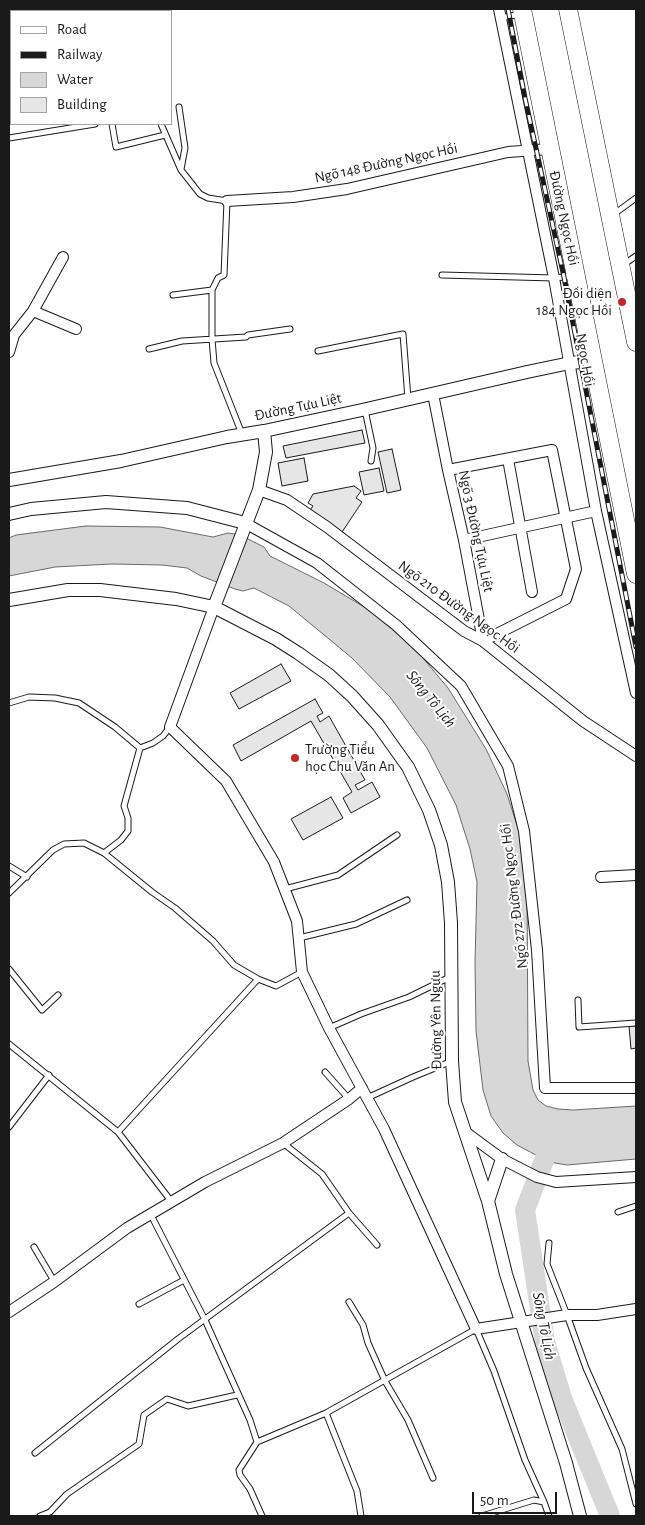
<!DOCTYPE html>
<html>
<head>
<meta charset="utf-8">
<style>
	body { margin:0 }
	#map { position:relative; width:645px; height:1525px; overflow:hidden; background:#fff; font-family:"Alegreya Sans",sans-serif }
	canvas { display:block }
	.frame { position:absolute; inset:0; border:10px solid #1a1a1a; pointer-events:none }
	.legend { position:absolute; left:10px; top:10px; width:162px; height:115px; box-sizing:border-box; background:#fff; border:1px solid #a3a3a3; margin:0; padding:6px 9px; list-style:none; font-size:15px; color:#1a1a1a }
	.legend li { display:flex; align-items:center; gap:10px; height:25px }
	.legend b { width:25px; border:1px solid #a3a3a3 }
	.scale { position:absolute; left:472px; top:1492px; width:85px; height:22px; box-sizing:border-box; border:2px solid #1a1a1a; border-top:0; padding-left:6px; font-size:15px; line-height:18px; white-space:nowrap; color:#1a1a1a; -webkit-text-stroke:4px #fff; paint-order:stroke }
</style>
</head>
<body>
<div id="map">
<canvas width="645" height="1525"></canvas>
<div class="frame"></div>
<ul class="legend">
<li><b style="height:6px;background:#fff"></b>Road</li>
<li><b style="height:6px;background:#1a1a1a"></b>Railway</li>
<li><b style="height:14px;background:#d7d7d7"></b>Water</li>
<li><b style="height:14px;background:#e6e6e6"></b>Building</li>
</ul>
<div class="scale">50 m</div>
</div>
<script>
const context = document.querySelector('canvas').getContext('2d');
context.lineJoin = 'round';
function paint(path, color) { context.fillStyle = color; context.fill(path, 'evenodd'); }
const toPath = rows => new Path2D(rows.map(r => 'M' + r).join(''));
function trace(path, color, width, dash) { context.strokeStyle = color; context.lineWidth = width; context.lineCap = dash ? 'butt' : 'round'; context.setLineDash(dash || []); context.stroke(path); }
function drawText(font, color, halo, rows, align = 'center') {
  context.font = font + ' "Alegreya Sans",sans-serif'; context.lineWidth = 4; context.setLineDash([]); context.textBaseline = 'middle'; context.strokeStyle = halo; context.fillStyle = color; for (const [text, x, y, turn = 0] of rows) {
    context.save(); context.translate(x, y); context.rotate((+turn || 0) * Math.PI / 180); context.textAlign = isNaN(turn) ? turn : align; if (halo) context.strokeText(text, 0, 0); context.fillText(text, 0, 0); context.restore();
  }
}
const water = toPath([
	[86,526,160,527,213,537,228,533,240,535,264,547,270,556,324,583,366,608,412,645,448,688,486,749,507,794,522,841,527,880,528,1061,533,1090,538,1100,546,1106,558,1109,573,1110,636,1106,636,1159,567,1165,549,1162,517,1145,503,1133,491,1116,483,1090,476,1031,475,963,477,882,470,849,456,805,427,748,390,697,352,658,289,606,254,588,243,591,235,589,201,576,187,568,162,565,112,564,55,567,9,576,9,538,16,535,86,526]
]);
const river = toPath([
	[554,1134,525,1210,545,1342,562,1398,610,1516]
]);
const building = toPath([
	[362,430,365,443,286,458,283,446,362,430],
	[392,449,401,490,387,493,378,452,392,449],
	[304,458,308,481,282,486,278,463,304,458],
	[379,468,384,491,364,495,359,472,379,468],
	[354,486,361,491,356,498,362,502,342,532,310,510,313,506,308,503,313,494,354,486],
	[281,664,291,681,239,709,230,693,281,664],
	[315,699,323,713,317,716,320,722,329,716,365,780,355,785,358,790,372,782,380,797,351,813,343,798,352,792,311,721,241,761,233,745,315,699],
	[331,797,343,818,303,840,291,819,331,797],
	[629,1026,636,1026,636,1048,631,1049,629,1026]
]);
const service = toPath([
	[39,9,39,11],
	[99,11,111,9],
	[501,18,520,14],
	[179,107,185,148,181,169],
	[112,124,116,147,165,135],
	[161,124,181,170,200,194,208,198,227,201,224,275,218,278,212,290,212,339,214,363,242,434],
	[9,138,95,124],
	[614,214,636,198],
	[623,265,636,256],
	[442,275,554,278,573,276],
	[173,295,212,290],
	[149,349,182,341,246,337,248,335,290,329],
	[318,351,403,334,408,399],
	[365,410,373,448,371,461],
	[9,703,29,697,55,698,79,703,115,727,140,748],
	[140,748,153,743,163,736,170,727],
	[104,853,152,892,175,908,213,941,234,965,258,979,276,986,302,972],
	[9,866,27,877],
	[285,889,338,875,397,835],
	[9,893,53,850,64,844,84,843,104,853,121,840,128,831,128,818,124,806,140,748],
	[299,938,356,924,407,900],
	[9,969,42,1010,58,995],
	[578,1000,579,1027,636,1023],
	[329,1028,361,1014,409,997,450,977],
	[9,1044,118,1132,171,1201],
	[325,1072,349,1099],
	[367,1098,413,1077,452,1061],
	[9,1127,49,1075],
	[118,1132,258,979],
	[283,1143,322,1174,349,1213,377,1245],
	[618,1212,636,1206],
	[151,1215,205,1320,250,1420,257,1442],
	[549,1243,547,1264,567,1315,586,1368,622,1449,636,1504],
	[34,1247,54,1281],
	[349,1302,363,1325,368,1343,385,1381,408,1420,433,1478],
	[139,1304,184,1280],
	[326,1413,357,1491,361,1516],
	[35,1453,178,1339,349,1213],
	[40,1516,50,1512,67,1494,139,1444,144,1415,167,1399,188,1406,237,1395],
	[262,1516,250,1489,240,1475,239,1470,257,1442,326,1413,476,1329,494,1371,525,1460,544,1502],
	[482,1516,534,1500,544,1502,549,1516]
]);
const minor = toPath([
	[499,9,554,278,596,511,636,693],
	[227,201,293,197,347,189,508,152,550,149],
	[33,311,76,329],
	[9,352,14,335,33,311,63,257],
	[433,394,448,470,464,540,483,641,566,599,576,569,552,450,448,470],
	[508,459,532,592],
	[259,490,287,500,327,527,464,631,483,641,583,721,636,756],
	[245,523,317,563,396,625,461,686,508,766,524,831,537,950,545,1088,636,1088],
	[464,540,596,511],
	[214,607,170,727,226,781,274,862,297,921,302,972,329,1028,384,1129,476,1329,567,1315,597,1315,636,1309],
	[601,877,636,875],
	[464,1131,502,1159,537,1177,556,1182,636,1177],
	[9,1312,54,1282,127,1228,205,1182,283,1143,349,1099,362,1088]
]);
const tertiary = toPath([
	[9,480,121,461,227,437,264,431,362,410,527,372,570,363,593,361],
	[9,514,31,509,106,502,187,508,245,523],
	[9,600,68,590,100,590,176,599,214,607,276,639,298,653,329,675,352,696,378,725,408,767,429,810,441,845,448,882,451,923,452,1061,455,1102,488,1201,506,1274,566,1463,580,1516],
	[214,607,259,490,266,452,264,431],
	[488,1201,502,1159]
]);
const trunk = toPath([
	[522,9,636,574],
	[568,9,636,342]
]);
const rail = toPath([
	[508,9,525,98,564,277,636,647]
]);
const markers = [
	[622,302,5,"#c62828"],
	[295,758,5,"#c62828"]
];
const streetNames = [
	["Ngõ 148 Đường Ngọc Hồi",386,163,-12],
	["Đường Ngọc Hồi",564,218,78],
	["Ngọc Hồi",585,360,80],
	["Đường Tựu Liệt",298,407,-12],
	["Ngõ 3 Đường Tựu Liệt",476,531,78],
	["Ngõ 210 Đường Ngọc Hồi",459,607,36],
	["Ngõ 272 Đường Ngọc Hồi",514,896,-97],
	["Đường Yên Ngưu",436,1020,-91]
];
const poiNames = [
	["Đối diện",612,293],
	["184 Ngọc Hồi",612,310],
	["Trường Tiểu",305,749,"left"],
	["học Chu Văn An",305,766,"left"]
];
const waterNames = [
	["Sông Tô Lịch",431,699,51],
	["Sông Tô Lịch",544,1326,79]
];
paint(water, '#d7d7d7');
trace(water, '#6a6a6a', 1);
trace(river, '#d7d7d7', 20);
paint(building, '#e6e6e6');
trace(building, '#1a1a1a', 1);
trace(service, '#1a1a1a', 7);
trace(minor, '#1a1a1a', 12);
trace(tertiary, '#1a1a1a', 14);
trace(trunk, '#1a1a1a', 19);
trace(service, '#fff', 5);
trace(minor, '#fff', 10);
trace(tertiary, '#fff', 12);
trace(trunk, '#fff', 18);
trace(rail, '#1a1a1a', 5);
trace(rail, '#fff', 3, [9]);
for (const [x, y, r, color] of markers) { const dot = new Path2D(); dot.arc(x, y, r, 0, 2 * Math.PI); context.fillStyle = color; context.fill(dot); trace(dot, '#fff', 2); }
drawText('15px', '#1a1a1a', '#fff', streetNames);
drawText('15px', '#1a1a1a', '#fff', poiNames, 'right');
drawText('italic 16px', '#1a1a1a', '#fff', waterNames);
</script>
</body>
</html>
